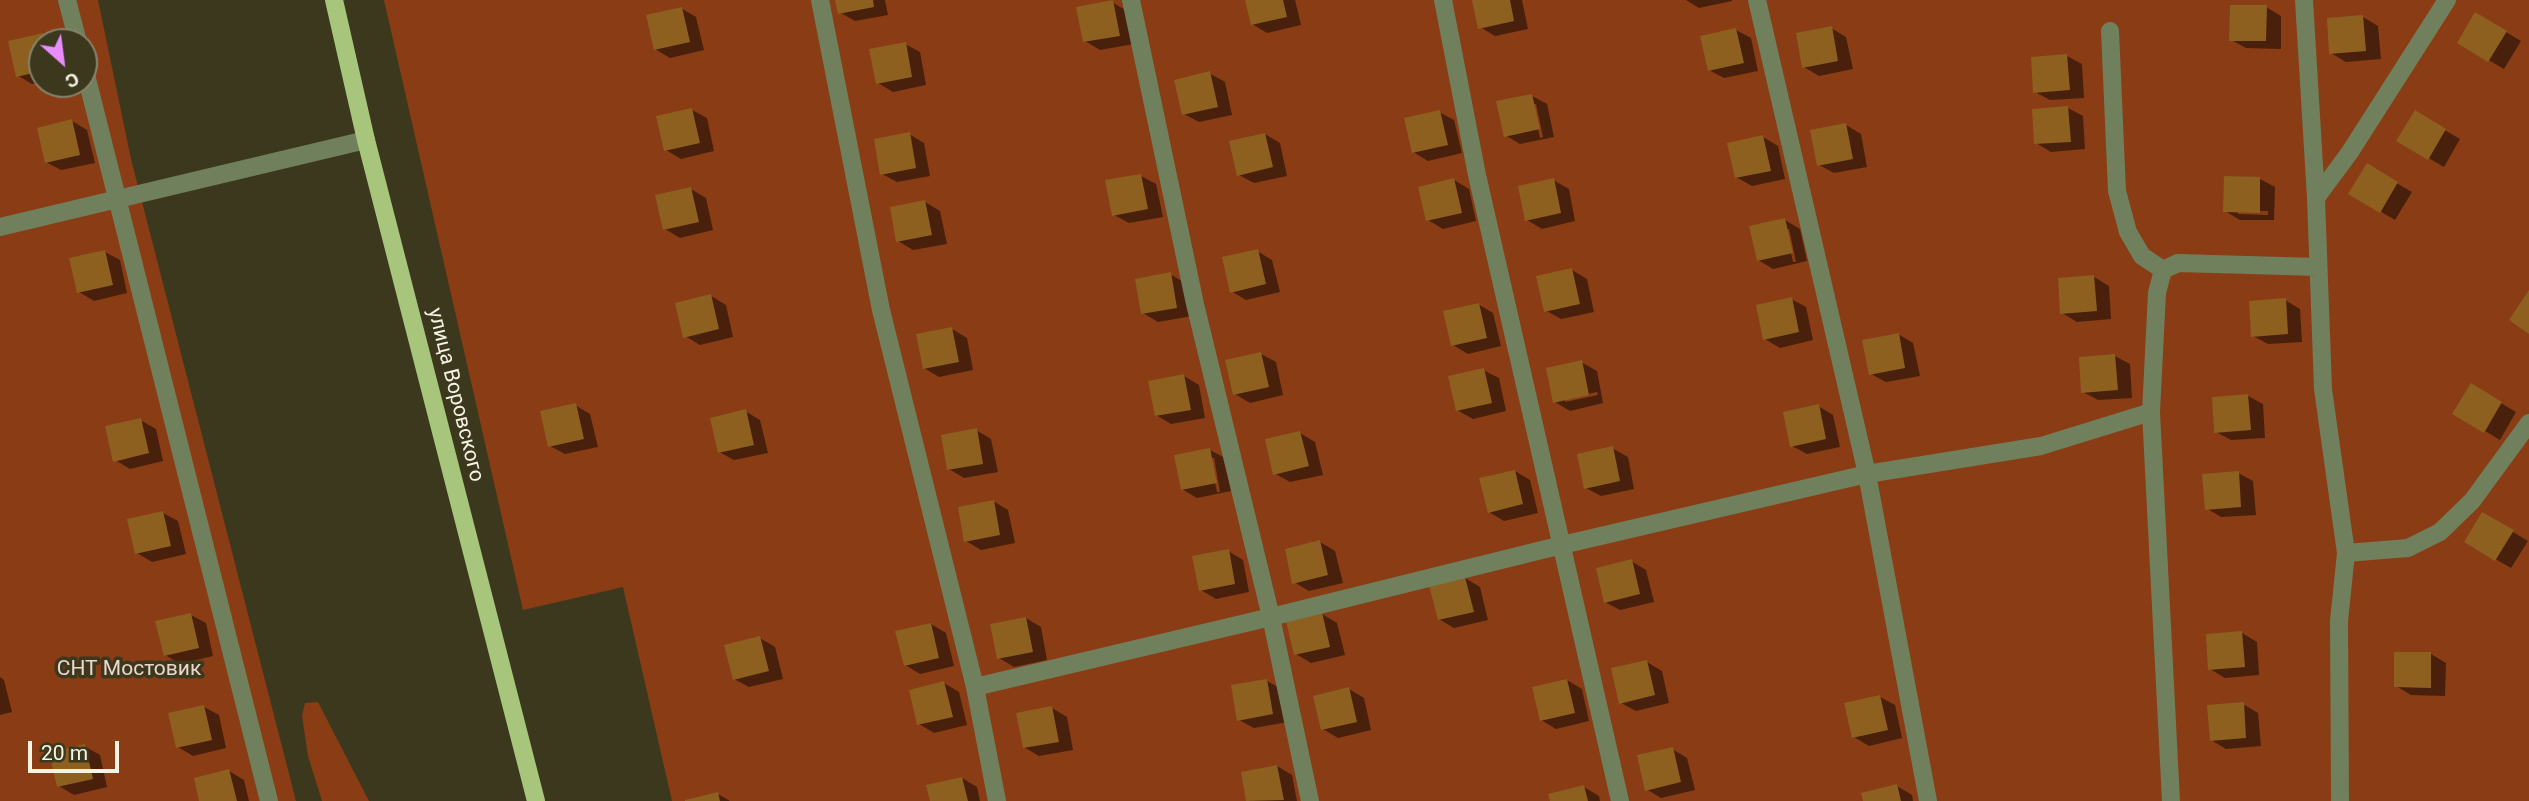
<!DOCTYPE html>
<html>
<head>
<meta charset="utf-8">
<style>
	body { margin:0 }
	#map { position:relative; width:2529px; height:801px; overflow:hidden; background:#3c381e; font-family:Roboto,sans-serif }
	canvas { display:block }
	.north { position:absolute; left:28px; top:28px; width:70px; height:70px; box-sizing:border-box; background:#3c381e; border:2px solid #86836d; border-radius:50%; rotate:152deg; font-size:19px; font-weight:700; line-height:28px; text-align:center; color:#f5f3e4 }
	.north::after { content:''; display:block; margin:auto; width:24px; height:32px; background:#e98dfe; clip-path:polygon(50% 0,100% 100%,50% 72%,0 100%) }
	.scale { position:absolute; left:28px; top:741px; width:91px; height:32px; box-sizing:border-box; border:4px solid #f5f3e4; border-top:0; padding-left:9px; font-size:21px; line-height:24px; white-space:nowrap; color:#f5f3e4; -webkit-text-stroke:5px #3c381e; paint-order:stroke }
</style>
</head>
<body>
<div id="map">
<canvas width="2529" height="801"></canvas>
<div class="north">С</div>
<div class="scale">20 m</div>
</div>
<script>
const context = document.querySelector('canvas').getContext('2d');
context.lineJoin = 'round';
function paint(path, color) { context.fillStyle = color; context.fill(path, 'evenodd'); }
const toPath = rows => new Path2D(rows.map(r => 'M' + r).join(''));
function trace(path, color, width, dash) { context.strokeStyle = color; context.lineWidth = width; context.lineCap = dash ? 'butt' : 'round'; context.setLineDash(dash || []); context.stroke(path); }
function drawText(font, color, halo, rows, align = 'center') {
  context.font = font + ' Roboto,sans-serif'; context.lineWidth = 7; context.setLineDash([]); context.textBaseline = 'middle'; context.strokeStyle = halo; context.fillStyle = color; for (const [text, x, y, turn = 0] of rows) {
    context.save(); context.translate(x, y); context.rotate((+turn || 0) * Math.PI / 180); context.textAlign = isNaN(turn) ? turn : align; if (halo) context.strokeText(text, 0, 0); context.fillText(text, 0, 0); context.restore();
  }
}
const green = toPath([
	[0,0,98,0,131,159,296,801,0,801],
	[42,42,84,42,84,84,42,84],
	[384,0,2529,0,2529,801,672,801,623,587,523,610],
	[318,702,369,801,322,801,308,756,302,716,305,703]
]);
const shadow = toPath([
	[837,0,885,0,888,15,855,21,839,12],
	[1247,0,1295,0,1301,25,1267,33,1252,24],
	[1474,0,1522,0,1528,29,1495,36,1480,27],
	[1686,0,1732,0,1732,1,1699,8],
	[1112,2,1127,11,1134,44,1100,50,1085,41],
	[2266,7,2281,16,2281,49,2246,48,2231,40],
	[681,8,696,17,704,50,670,58,655,49],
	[2476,14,2521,41,2504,69,2459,43],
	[2363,17,2378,26,2381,59,2346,62,2331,53],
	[1831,28,1846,37,1853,69,1819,76,1804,67],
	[1736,30,1751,38,1758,71,1724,78,1709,70],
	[43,35,55,42,42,42,42,82,32,84,17,75],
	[905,44,920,52,926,85,893,92,878,83],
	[2067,56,2082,64,2084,98,2050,100,2035,92],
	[1209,73,1225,82,1232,115,1199,122,1184,114],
	[1532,96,1547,104,1554,137,1520,144,1505,135],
	[1533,104,1536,104,1543,137,1540,138],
	[2068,108,2083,116,2085,149,2051,152,2036,143],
	[692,110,707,118,714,151,681,159,666,150],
	[1439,112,1454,120,1462,153,1428,161,1413,152],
	[2415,113,2460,139,2444,167,2399,141],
	[72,121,87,130,95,163,61,170,46,162],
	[1846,125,1861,134,1867,167,1834,173,1819,165],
	[909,134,924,143,930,176,897,182,882,174],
	[1265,134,1280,143,1287,176,1254,183,1239,175],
	[1763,137,1778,146,1785,179,1752,186,1736,177],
	[2367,166,2412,192,2395,220,2351,194],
	[1141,176,1156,184,1163,217,1129,223,1114,215],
	[2260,179,2275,187,2274,220,2240,220,2225,211],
	[2238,211,2268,211,2268,215,2238,214],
	[1454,180,1469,189,1476,221,1443,229,1428,220],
	[1553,180,1569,189,1575,221,1542,229,1527,220],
	[691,189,706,198,713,230,680,238,665,229],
	[925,202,940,211,947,244,913,250,898,241],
	[1785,220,1800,229,1807,261,1773,269,1758,260],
	[1786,229,1789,229,1796,262,1793,262],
	[1257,251,1272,260,1280,292,1246,300,1231,291],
	[105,252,120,260,127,293,94,301,79,292],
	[1572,270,1587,279,1594,312,1561,319,1545,310],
	[1170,274,1185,283,1192,316,1158,322,1143,313],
	[2094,277,2109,286,2111,319,2077,322,2062,313],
	[711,296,726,305,733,337,700,345,685,336],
	[1791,299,1806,307,1813,340,1780,348,1765,339],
	[2285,300,2300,309,2302,342,2268,344,2253,336],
	[1478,304,1493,313,1501,346,1468,354,1453,345],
	[952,329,967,338,973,370,939,377,924,368],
	[1898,334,1913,343,1920,376,1886,382,1871,374],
	[1261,354,1276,362,1283,395,1250,403,1235,394],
	[2115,356,2130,364,2132,398,2098,400,2083,392],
	[1581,362,1597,371,1603,403,1570,411,1555,402],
	[1597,392,1598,395,1565,402,1565,399],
	[1483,370,1499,378,1506,411,1473,419,1457,410],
	[1184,376,1199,385,1205,418,1171,424,1156,415],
	[2472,386,2516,412,2500,440,2455,413],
	[2248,396,2263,404,2265,438,2231,440,2216,432],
	[575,405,590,414,598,447,565,454,550,446],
	[1818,406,1833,415,1840,447,1807,454,1792,446],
	[745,411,760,420,768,453,734,460,719,452],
	[140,420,156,429,163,461,130,469,115,460],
	[976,430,991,439,998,472,964,478,949,469],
	[1300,433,1315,442,1323,475,1290,482,1274,473],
	[1612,448,1628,457,1634,489,1601,496,1586,488],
	[1210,450,1225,458,1231,491,1197,498,1182,489],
	[1210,458,1214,458,1220,492,1217,492],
	[1515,471,1530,480,1538,513,1504,521,1489,512],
	[2238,473,2253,481,2256,515,2221,517,2206,508],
	[993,501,1008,510,1015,543,981,550,966,541],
	[163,513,178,521,186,554,152,562,137,553],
	[2483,514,2528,541,2511,568,2466,542],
	[1320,542,1335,551,1343,583,1309,591,1294,582],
	[1228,551,1243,560,1249,592,1216,599,1201,590],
	[1631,561,1646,570,1654,602,1620,610,1605,602],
	[1465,578,1480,587,1488,620,1454,628,1439,619],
	[1322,614,1337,623,1345,655,1311,663,1296,654],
	[191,615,206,623,213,656,180,664,165,655],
	[1026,618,1041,627,1047,660,1014,667,999,658],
	[931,624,946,633,954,666,920,674,905,665],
	[2242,633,2257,642,2259,675,2225,678,2210,669],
	[760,638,775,647,783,679,749,687,734,679],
	[2431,654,2446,663,2445,696,2411,695,2396,686],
	[1647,662,1662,671,1669,703,1636,711,1621,703],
	[0,677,4,680,12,712,0,715],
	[1567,680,1582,689,1589,721,1556,729,1541,720],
	[1267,681,1282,689,1288,722,1254,728,1239,720],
	[944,683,959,692,967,725,934,733,919,724],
	[1349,689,1364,698,1371,730,1338,738,1323,729],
	[1880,697,1895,705,1902,738,1869,746,1854,737],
	[2243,704,2258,713,2261,746,2226,749,2211,740],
	[204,707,219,715,226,748,193,756,178,747],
	[1052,708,1067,717,1073,750,1039,756,1024,747],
	[84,746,100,755,107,787,74,795,59,786],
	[1672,749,1687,758,1695,790,1661,798,1646,789],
	[1277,766,1292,775,1297,801,1248,801,1243,773],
	[229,771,244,780,249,801,201,801],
	[962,778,977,787,980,801,932,801],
	[1897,786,1912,795,1913,801,1865,801],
	[1584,787,1599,796,1600,801,1552,801],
	[718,794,730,801,688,801]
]);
const building = toPath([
	[835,0,873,0,874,7,838,14],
	[1113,0,1120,36,1083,42,1076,7],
	[1245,0,1283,0,1287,17,1251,25],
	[1472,0,1510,0,1514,21,1478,29],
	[2230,5,2267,5,2266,41,2229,41],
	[682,7,690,42,654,50,646,15],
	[2475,12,2507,31,2488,62,2457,43],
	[2363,15,2366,51,2329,54,2327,18],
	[1832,26,1838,61,1802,68,1796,33],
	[1736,28,1744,63,1708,71,1700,36],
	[43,33,45,42,42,42,42,71,16,77,8,41],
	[906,42,912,77,876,84,869,49],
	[2067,54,2070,90,2033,93,2031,57],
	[1210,71,1218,107,1182,115,1174,80],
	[1532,94,1540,129,1504,137,1496,101],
	[2068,106,2071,142,2034,144,2032,109],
	[692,108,700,143,664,151,656,116],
	[1440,110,1448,145,1412,153,1404,118],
	[2415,110,2446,129,2428,160,2396,141],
	[72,119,80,155,45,163,37,128],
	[1846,123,1853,159,1817,166,1810,130],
	[910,132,916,168,880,175,874,139],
	[1265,133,1273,167,1237,176,1229,141],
	[1763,135,1771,171,1735,178,1727,143],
	[2367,163,2398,182,2380,213,2348,194],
	[1141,174,1148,209,1112,216,1105,180],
	[2224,176,2260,177,2260,213,2223,212],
	[1454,178,1462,213,1426,221,1418,187],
	[1554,178,1561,213,1525,221,1518,186],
	[691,187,699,222,663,230,655,195],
	[925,200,932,235,896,242,890,207],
	[1785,218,1793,253,1757,261,1749,226],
	[1258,249,1266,284,1230,293,1222,257],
	[105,250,113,285,77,293,69,258],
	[1572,268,1580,304,1544,312,1536,276],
	[1171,272,1177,308,1141,314,1135,279],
	[2094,275,2097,311,2060,314,2058,278],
	[2529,290,2529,334,2509,320],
	[711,294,719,329,683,338,675,303],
	[1792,297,1799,332,1763,340,1756,305],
	[2286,298,2288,334,2251,337,2249,301],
	[1479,303,1487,338,1451,346,1443,311],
	[952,327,959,362,923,369,916,334],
	[1899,333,1905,368,1869,375,1862,340],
	[1261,352,1269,387,1233,395,1225,360],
	[2115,354,2118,390,2081,393,2079,357],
	[1582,360,1589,395,1553,403,1546,368],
	[1484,368,1492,403,1456,411,1448,376],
	[1184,374,1191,410,1155,416,1148,381],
	[2471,383,2502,402,2484,433,2452,414],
	[2248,394,2251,430,2214,433,2212,397],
	[576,403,584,439,548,447,540,411],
	[1819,404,1826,439,1790,447,1783,412],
	[746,409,754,445,718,453,710,418],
	[141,418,149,453,113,462,105,426],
	[977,428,983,464,947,470,941,435],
	[1300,431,1309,466,1273,475,1265,439],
	[1613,446,1620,481,1584,489,1577,454],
	[1210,448,1217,483,1181,490,1174,455],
	[1515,470,1523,504,1488,513,1479,478],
	[2239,471,2241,507,2205,510,2202,474],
	[994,500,1000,535,964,542,958,507],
	[163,511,171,546,135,554,127,519],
	[2482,512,2514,530,2495,561,2464,542],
	[1320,540,1328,575,1292,584,1285,549],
	[1229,549,1235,584,1199,591,1192,556],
	[1632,559,1640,594,1604,603,1596,568],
	[1465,577,1474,612,1438,620,1429,585],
	[1322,612,1330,647,1294,655,1286,621],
	[191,613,199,648,164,656,155,621],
	[1026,617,1033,652,997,659,990,624],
	[931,623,939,658,904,666,895,631],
	[2242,631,2245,667,2208,670,2206,634],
	[760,636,769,671,733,680,724,645],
	[2394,652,2431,652,2431,688,2394,687],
	[1647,660,1655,695,1619,704,1611,668],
	[1267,679,1273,714,1237,721,1231,685],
	[1567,679,1575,713,1540,721,1532,687],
	[944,681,953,717,917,725,909,690],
	[1349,687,1357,722,1321,730,1313,696],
	[1880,695,1888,730,1852,738,1844,703],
	[2244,702,2246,738,2210,741,2207,705],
	[204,705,212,740,176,748,168,713],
	[1052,706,1059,742,1023,748,1016,713],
	[85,744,93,779,57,787,49,752],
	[1673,747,1681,782,1645,791,1637,755],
	[1277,765,1284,800,1246,801,1241,772],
	[229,769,237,801,199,801,194,778],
	[962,777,968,801,930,801,926,785],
	[1897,784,1901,801,1863,801,1861,793],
	[1584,785,1588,801,1550,801,1548,794],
	[718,792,720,801,685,801,685,800]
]);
const minor = toPath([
	[67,0,78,42],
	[820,0,881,310,975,687,997,801],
	[1131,0,1195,304,1271,617,1310,801],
	[1443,0,1477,175,1620,801],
	[1757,0,1867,474,1928,801],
	[2304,0,2316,198,2323,389,2346,553,2339,621,2340,801],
	[2110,31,2117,191,2128,232,2142,256,2163,270],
	[84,67,269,801],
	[2316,198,2350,152,2447,0],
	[0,227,366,140],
	[2346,553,2408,548,2440,532,2472,501,2529,423],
	[975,687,1271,617,1562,545,1867,474,2041,446,2151,412],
	[2171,801,2151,412,2157,293,2163,270,2178,263,2318,267]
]);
const major = toPath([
	[334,0,366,140,536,801]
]);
const streetNames = [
	["улица Воровского",455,395,76]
];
const parkNames = [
	["СНТ Мостовик",129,670]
];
paint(green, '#8a3c15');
paint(shadow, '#0007');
paint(building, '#8d601f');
trace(minor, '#707f5c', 18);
trace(major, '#a7c67c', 18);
drawText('21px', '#f5f3e4', '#3c381e', streetNames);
drawText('21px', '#eed6cc', '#3c381e', parkNames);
</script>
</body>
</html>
